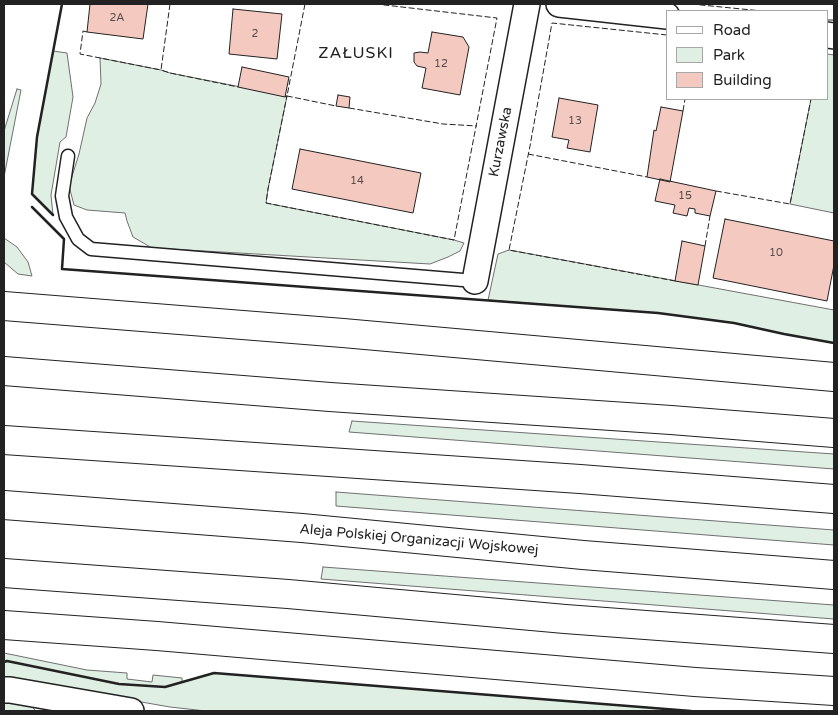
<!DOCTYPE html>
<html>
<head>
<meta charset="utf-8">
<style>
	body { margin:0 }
	#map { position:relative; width:838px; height:715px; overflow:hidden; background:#fff; font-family:"Varela Round",sans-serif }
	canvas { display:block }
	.frame { position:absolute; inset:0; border:5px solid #222; pointer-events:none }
	.legend { position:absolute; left:666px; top:10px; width:162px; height:90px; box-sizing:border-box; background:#fff; border:1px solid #a7a7a7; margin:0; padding:6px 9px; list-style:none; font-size:15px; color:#222 }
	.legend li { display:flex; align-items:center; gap:10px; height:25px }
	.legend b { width:25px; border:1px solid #a7a7a7 }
</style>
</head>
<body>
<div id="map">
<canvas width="838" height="715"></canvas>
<div class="frame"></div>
<ul class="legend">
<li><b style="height:6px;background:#fff"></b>Road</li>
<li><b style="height:14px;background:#e0efe3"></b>Park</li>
<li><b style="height:14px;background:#f3c9c0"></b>Building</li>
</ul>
</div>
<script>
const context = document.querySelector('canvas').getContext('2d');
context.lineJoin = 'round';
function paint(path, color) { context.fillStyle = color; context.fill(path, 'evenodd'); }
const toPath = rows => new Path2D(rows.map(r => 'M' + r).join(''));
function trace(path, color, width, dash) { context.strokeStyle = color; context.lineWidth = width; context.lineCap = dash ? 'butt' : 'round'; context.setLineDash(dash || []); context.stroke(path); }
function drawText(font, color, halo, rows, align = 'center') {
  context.font = font + ' "Varela Round",sans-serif'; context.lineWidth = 4; context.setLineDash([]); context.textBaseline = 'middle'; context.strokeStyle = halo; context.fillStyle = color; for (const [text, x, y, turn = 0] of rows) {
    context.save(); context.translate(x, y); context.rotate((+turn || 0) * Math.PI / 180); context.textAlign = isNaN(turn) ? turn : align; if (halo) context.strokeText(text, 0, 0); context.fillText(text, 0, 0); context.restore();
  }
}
const green = toPath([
	[53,51,67,53,73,97,66,137,60,142,51,195,53,215,32,194,37,137,53,51],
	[827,54,834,55,834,213,790,204,811,99,827,99,827,54],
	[100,58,161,70,170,73,287,96,268,189,266,203,454,240,464,243,460,251,448,257,430,264,152,248,133,237,127,221,125,213,87,210,74,205,69,186,79,154,87,118,95,103,101,84,100,58],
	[17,89,21,90,4,177,4,131,17,89],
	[4,238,17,247,28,262,32,276,18,274,4,262,4,238],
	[509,250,834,310,834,343,784,334,734,323,658,313,488,300,498,254,509,250],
	[352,421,834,454,834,469,349,432,352,421],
	[336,492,834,530,834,545,336,506,336,492],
	[323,567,834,605,834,619,321,579,323,567],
	[4,653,87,670,127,673,127,679,152,682,153,675,182,678,182,682,214,673,691,711,206,711,170,707,4,678,4,653],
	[4,700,28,703,36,711,4,711,4,700]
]);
const building = toPath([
	[90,4,148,4,143,39,87,32,90,4],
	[233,9,282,14,277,59,229,54,233,9],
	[432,32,463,37,469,47,460,95,422,88,426,68,417,66,414,62,414,53,420,52,428,53,432,32],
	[242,67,289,77,285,97,238,87,242,67],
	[338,95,350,97,349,108,336,106,338,95],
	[559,98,598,105,590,152,567,148,569,140,552,137,559,98],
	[661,107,683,111,670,182,647,177,654,130,656,131,661,107],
	[300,149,421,173,413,213,292,189,300,149],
	[660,179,716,191,710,216,695,213,695,209,689,208,687,216,673,213,675,205,655,201,660,179],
	[725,219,834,241,834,265,827,301,713,278,725,219],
	[682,241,705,246,698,285,675,281,682,241]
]);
const service = toPath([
	[68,156,62,196,66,217,78,239,91,249,475,281]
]);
const minor = toPath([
	[559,4,667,16],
	[827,35,834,36],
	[475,281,527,4],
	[4,690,10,690,131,711]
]);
const motorway = toPath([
	[4,306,343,333,834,377],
	[4,371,330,397,671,420,834,433],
	[4,440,580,479,834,499],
	[4,505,302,528,583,555,834,575],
	[4,573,288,594,565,619,834,639],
	[4,625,157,636,695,682,834,691]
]);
const fence = toPath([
	[170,4,161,70,170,73,238,87],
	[305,4,287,96,336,106],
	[691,4,762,11],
	[827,20,834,20],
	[87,32,83,31,80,54,161,70],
	[667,35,552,23,530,146,509,250,675,281],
	[285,97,287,96,268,189,266,203,454,240,497,18,376,4],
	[349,108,443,124,477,126],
	[683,111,685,99],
	[528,154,647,177],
	[716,191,790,204,811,99],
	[705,246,710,216]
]);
const wall = toPath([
	[32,207,64,239,62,269,658,313,734,323,784,334,834,343],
	[53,215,32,194,37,137,62,4],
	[4,662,7,661,119,684,165,687,214,673,691,711]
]);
const numberNames = [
	["2A",117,18],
	["2",255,34],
	["12",441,64],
	["13",575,121],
	["14",357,181],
	["15",685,196],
	["10",776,253]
];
const streetNames = [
	["Kurzawska",501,142,-79],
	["Aleja Polskiej Organizacji Wojskowej",419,540,5]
];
const quarterNames = [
	["ZAŁUSKI",356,54]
];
paint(green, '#e0efe3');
trace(green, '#6f6f6f', 1);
paint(building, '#f3c9c0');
trace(building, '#222', 1);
trace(service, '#222', 15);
trace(minor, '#222', 28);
trace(motorway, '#222', 30);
trace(service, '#fff', 12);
trace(minor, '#fff', 25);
trace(motorway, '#fff', 28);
trace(fence, '#222', 1, [6, 2.5]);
trace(wall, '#222', 2.5);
drawText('11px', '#564c4a', null, numberNames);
drawText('14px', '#222', '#fff', streetNames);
context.letterSpacing = '1px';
drawText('16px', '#222', '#fff', quarterNames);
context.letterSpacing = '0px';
</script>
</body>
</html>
